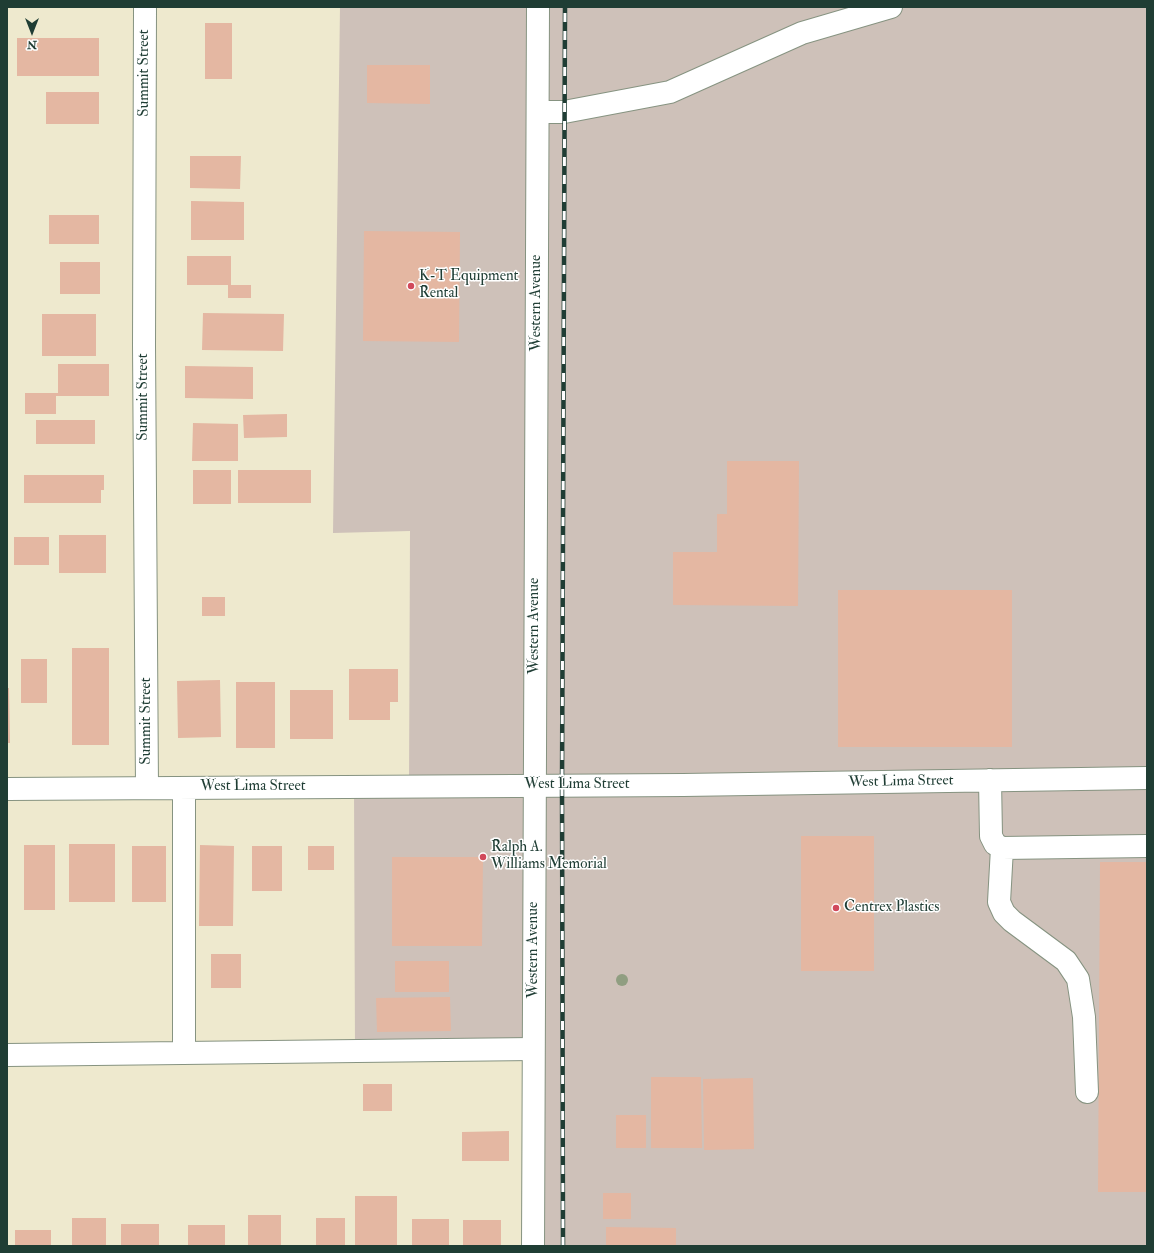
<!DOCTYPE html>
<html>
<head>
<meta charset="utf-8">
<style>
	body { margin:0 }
	#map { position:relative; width:1154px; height:1253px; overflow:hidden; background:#eee9ce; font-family:"IM FELL Double Pica",serif }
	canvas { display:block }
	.frame { position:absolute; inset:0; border:8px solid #1f3d34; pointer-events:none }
	.north { position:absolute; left:12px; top:12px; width:40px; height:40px; -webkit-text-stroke:3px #fff; paint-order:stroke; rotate:180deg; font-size:11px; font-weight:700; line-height:16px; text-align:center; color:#1f3d34 }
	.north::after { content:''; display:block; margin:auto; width:14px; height:18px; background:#1f3d34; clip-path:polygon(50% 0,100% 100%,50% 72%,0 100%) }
</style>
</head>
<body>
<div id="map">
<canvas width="1154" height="1253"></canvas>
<div class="frame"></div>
<div class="north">N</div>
</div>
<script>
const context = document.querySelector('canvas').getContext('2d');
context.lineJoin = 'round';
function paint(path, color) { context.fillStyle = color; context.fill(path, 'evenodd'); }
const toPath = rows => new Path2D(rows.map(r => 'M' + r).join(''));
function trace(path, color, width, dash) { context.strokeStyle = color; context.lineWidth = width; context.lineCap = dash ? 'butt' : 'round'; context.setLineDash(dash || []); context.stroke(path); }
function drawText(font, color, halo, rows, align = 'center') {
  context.font = font + ' "IM FELL Double Pica",serif'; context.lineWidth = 3; context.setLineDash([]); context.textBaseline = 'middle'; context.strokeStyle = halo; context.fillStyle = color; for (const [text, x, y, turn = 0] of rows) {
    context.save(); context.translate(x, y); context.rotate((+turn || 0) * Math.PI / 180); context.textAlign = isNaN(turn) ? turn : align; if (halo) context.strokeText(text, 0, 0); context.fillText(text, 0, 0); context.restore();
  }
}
const industrial = toPath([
	[340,7,1147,7,1147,1246,533,1246,533,1050,355,1051,354,786,409,786,410,531,333,533]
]);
const building = toPath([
	[205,23,232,23,232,79,205,79],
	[17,38,99,38,99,76,17,76],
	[367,65,430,65,430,104,367,103],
	[46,92,99,92,99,124,46,124],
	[190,156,241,156,240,189,190,188],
	[191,201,244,202,244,240,191,240],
	[49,215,99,215,99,244,49,244],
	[364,231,460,232,459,342,363,341],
	[187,256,231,256,231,285,251,285,251,298,228,298,228,285,187,285],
	[60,262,100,262,100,294,60,294],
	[203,313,284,314,283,351,202,350],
	[42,314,96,314,96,356,42,356],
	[58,364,109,364,109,396,56,396,56,414,25,414,25,393,58,393],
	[185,366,253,367,253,399,185,398],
	[287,414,287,437,244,438,243,415],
	[36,420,95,420,95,444,36,444],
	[193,423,238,424,238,461,192,461],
	[727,461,799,461,798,606,673,605,673,552,717,552,717,514,727,514],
	[193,470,231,470,231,504,193,504],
	[238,470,311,470,311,503,238,503],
	[24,475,104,475,104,490,101,490,101,503,24,503],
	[59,535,106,535,106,573,59,573],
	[14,537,49,537,49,565,14,565],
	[838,590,1012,590,1012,747,838,747],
	[202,597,225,597,225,616,202,616],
	[72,648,109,648,109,745,72,745],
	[21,659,47,659,47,703,21,703],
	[349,669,398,669,398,702,390,702,390,720,349,720],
	[220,680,221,737,178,738,177,681],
	[236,682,275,682,275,748,236,748],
	[7,688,9,688,10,743,7,743],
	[290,690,333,690,333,739,290,739],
	[801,836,874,836,874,971,801,971],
	[69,844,115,844,115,902,69,902],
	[24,845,55,845,55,910,24,910],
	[200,845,234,846,233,926,199,926],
	[132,846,166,846,166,902,132,902],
	[252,846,282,846,282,891,252,891],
	[308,846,334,846,334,870,308,870],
	[392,857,483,857,482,946,392,946],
	[1100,862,1147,862,1147,1192,1098,1192],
	[211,954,241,954,241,988,211,988],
	[395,961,449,961,449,992,395,992],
	[450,997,451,1031,377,1032,376,998],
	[651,1077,701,1077,702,1148,651,1148],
	[753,1078,754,1149,704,1150,703,1079],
	[363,1084,392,1084,392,1111,363,1111],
	[616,1115,646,1115,646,1148,616,1148],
	[509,1131,509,1161,462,1161,462,1132],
	[603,1193,631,1193,631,1219,603,1219],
	[355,1196,397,1196,397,1246,355,1246],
	[248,1215,281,1215,281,1246,248,1246],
	[72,1218,106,1218,106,1246,72,1246],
	[316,1218,345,1218,345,1246,316,1246],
	[412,1219,449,1219,449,1246,412,1246],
	[463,1220,501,1220,501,1246,463,1246],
	[121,1224,159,1224,159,1246,121,1246],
	[188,1225,225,1225,225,1246,188,1246],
	[606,1227,676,1228,676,1246,606,1246],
	[15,1230,51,1230,51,1246,15,1246]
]);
const minor = toPath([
	[145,7,144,345,147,788],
	[538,112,564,112,670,92,802,33,891,7],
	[990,780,991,836,995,844,1002,848,1147,846],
	[7,789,683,785,1147,778],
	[1002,848,999,902,1004,913,1012,921,1066,961,1078,979,1084,1017,1087,1092],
	[184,1053,184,788],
	[7,1055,533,1049]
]);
const major = toPath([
	[533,1246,538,7]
]);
const rail = toPath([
	[563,1246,562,785,565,7]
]);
const trees = [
	[622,980]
];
const markers = [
	[411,286,4,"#d1495b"],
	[483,857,4,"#d1495b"],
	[836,908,4,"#d1495b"]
];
const streetNames = [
	["Summit Street",145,73,-90],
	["Western Avenue",537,303,-90],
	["Summit Street",144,397,-90],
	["Western Avenue",535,626,-90],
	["Summit Street",147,721,-90],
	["West Lima Street",901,782,-1],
	["West Lima Street",577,785],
	["West Lima Street",253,787],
	["Western Avenue",534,950,-90]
];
const poiNames = [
	["K-T Equipment",419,277],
	["Rental",419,294],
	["Ralph A.",491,848],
	["Williams Memorial",491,865],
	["Centrex Plastics",844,908]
];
paint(industrial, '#cec1b9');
paint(building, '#e4b7a2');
trace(minor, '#869381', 24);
trace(major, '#869381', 24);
trace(minor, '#fff', 22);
trace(major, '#fff', 22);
trace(rail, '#1f3d34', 4.5);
trace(rail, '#fff', 3, [9]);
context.fillStyle = '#909e81';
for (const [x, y] of trees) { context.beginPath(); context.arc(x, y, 6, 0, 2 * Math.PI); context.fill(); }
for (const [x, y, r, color] of markers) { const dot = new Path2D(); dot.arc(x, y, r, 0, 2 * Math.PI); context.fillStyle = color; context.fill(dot); trace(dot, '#fff', 1.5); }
drawText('15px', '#1f3d34', '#fff', streetNames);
drawText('15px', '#1f3d34', '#fff', poiNames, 'left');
</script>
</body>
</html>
